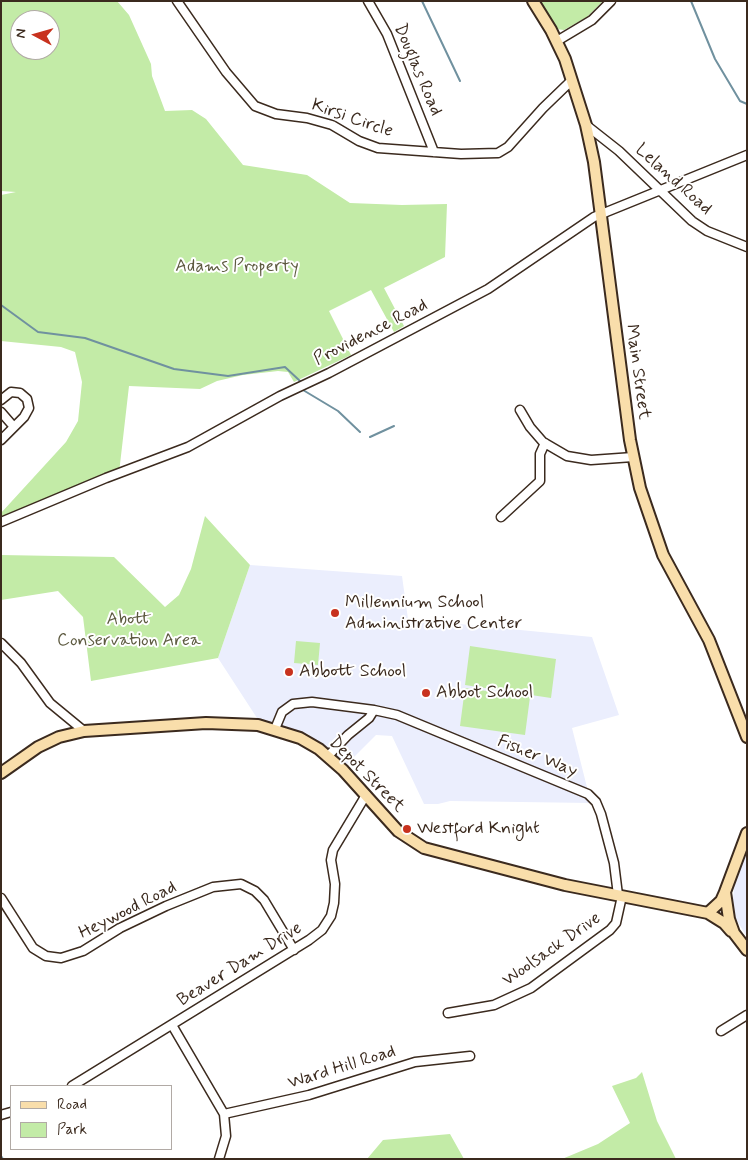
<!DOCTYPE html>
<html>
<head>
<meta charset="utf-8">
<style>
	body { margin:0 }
	#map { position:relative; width:748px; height:1160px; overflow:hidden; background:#fff; font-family:Mynerve,sans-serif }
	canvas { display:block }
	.frame { position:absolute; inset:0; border:2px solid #3b2a1e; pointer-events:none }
	.legend { position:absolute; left:10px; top:1085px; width:162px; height:65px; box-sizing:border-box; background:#fff; border:1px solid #b1aaa5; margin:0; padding:6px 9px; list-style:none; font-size:15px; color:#3b2a1e }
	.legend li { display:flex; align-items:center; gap:10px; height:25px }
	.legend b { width:25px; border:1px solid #b1aaa5 }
	.north { position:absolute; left:10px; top:10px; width:50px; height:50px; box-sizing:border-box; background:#fff; border:1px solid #b1aaa5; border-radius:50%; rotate:276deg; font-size:14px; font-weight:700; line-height:20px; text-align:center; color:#3b2a1e }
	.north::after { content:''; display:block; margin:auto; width:18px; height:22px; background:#c8321e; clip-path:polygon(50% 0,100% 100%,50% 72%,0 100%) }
</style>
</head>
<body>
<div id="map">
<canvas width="748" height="1160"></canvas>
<div class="frame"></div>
<ul class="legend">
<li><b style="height:6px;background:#f9deab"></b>Road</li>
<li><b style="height:14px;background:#c3eba7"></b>Park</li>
</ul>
<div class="north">N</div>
</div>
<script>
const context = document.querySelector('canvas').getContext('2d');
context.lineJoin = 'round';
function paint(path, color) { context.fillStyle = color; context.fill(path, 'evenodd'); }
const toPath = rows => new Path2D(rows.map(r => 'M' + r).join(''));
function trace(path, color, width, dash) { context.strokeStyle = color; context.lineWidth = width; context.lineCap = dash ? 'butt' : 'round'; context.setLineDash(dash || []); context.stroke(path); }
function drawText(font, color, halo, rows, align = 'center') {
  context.font = font + ' Mynerve,sans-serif'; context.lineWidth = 4; context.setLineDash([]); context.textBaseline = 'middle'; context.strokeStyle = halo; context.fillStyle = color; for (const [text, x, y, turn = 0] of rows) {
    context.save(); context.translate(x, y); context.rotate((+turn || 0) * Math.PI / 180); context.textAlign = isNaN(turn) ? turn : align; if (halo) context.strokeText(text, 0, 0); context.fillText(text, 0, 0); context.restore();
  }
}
const built = toPath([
	[250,565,402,576,408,619,592,637,619,715,572,728,591,803,450,801,438,804,424,804,392,736,376,735,347,764,308,734,257,718,218,658],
	[747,847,747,937,736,919,733,899,735,880]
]);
const green = toPath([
	[1,1,117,1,129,15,151,64,152,76,165,111,192,110,206,119,243,165,307,175,350,203,402,205,447,204,445,257,384,288,404,326,394,332,371,290,329,311,351,355,294,382,288,372,278,371,243,375,217,381,200,389,129,386,119,473,1,521,1,513,66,442,78,421,82,382,75,352,61,347,1,341,1,195,16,192,1,191],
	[20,20,50,20,50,50,20,50],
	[537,1,603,1,587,17,564,30,556,29],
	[205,516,250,565,218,658,91,681,83,617,58,591,1,600,1,555,114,557,165,607,179,595,191,569],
	[296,641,320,643,318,665,294,663],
	[470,646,556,659,551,698,465,685],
	[465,688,530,697,525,735,460,726],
	[642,1072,657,1121,676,1159,562,1159,598,1144,630,1123,612,1086,636,1078],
	[450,1134,464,1159,367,1159,383,1140]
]);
const stream = toPath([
	[422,1,460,81],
	[691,1,715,59,740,101,747,104],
	[1,305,38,332,85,338,174,369,228,376,285,367,300,381],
	[303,390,338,411,360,432],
	[370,437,394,426],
	[1,1156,3,1159]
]);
const minor = toPath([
	[177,1,226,72,255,106,276,114,307,118,332,125,359,141,378,148,461,154,498,153,508,147,543,108,572,80],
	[368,1,387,34,434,152],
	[557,41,592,20,611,1],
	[586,125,619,151,692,221,707,231,747,247],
	[1,400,11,392,20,393,27,399,29,408,24,417,1,440],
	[520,410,530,427,543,442,567,456,591,460,633,457],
	[1,412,14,427],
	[501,517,540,481,540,454,545,443],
	[1,522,106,478,188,447,280,396,329,373,488,289,594,217,747,155],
	[1,643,21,663,50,703,84,731],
	[275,729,282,712,293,704,312,702,374,710],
	[328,756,348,735,369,718,374,710,397,715,588,794,596,802,601,814,614,863,618,895],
	[1,898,33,948,46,956,61,958,83,951,120,928,166,906,213,887,241,884,255,891,264,900,294,950],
	[448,1013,494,1005,531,988,610,930,616,923,622,896],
	[172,1025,224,1114,226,1136,219,1159],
	[721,1031,747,1015],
	[72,1086,309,940,322,930,331,916,334,903,335,884,331,860,333,850,366,795],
	[224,1114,309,1095,415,1062,470,1056],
	[1,1115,11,1112]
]);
const major = toPath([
	[533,1,551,30,565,59,586,125,594,162,630,440,640,488,663,555,709,640,747,737],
	[1,773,38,747,59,737,84,731,206,723,258,725,300,738,319,749,343,770,398,831,424,848,565,885,708,913,721,901,725,892],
	[747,833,725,892,729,919,734,933,747,950],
	[708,913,724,923,731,931]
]);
const markers = [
	[335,613,5,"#c8321e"],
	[289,672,5,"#c8321e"],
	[426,693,5,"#c8321e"],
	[407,829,5,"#c8321e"]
];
const streetNames = [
	["Douglas Road",417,70,67],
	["Kirsi Circle",352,119,19],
	["Leland Road",673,180,42],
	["Providence Road",371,333,-27],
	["Main Street",637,372,82],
	["Fisher Way",537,757,22],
	["Depot Street",366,775,45],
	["Heywood Road",128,911,-27],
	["Woolsack Drive",552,950,-35],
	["Beaver Dam Drive",240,965,-32],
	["Ward Hill Road",342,1068,-17]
];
const parkNames = [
	["Adams Property",237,267],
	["Abott",129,620],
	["Conservation Area",129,641]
];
const poiNames = [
	["Millennium School",345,603],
	["Administrative Center",345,624],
	["Abbott School",299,672],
	["Abbot School",436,693],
	["Westford Knight",417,829]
];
paint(built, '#ebeefd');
paint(green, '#c3eba7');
trace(stream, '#70919f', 2);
trace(minor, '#3b2a1e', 11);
trace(major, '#3b2a1e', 14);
trace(minor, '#fff', 8);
trace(major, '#f9deab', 10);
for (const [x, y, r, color] of markers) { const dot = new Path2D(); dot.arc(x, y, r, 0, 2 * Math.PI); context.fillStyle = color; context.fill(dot); trace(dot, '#fff', 2); }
drawText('18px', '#3b2a1e', '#fff', streetNames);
drawText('18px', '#5d5a40', '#fff', parkNames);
drawText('18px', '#3b2a1e', '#fff', poiNames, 'left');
</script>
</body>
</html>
